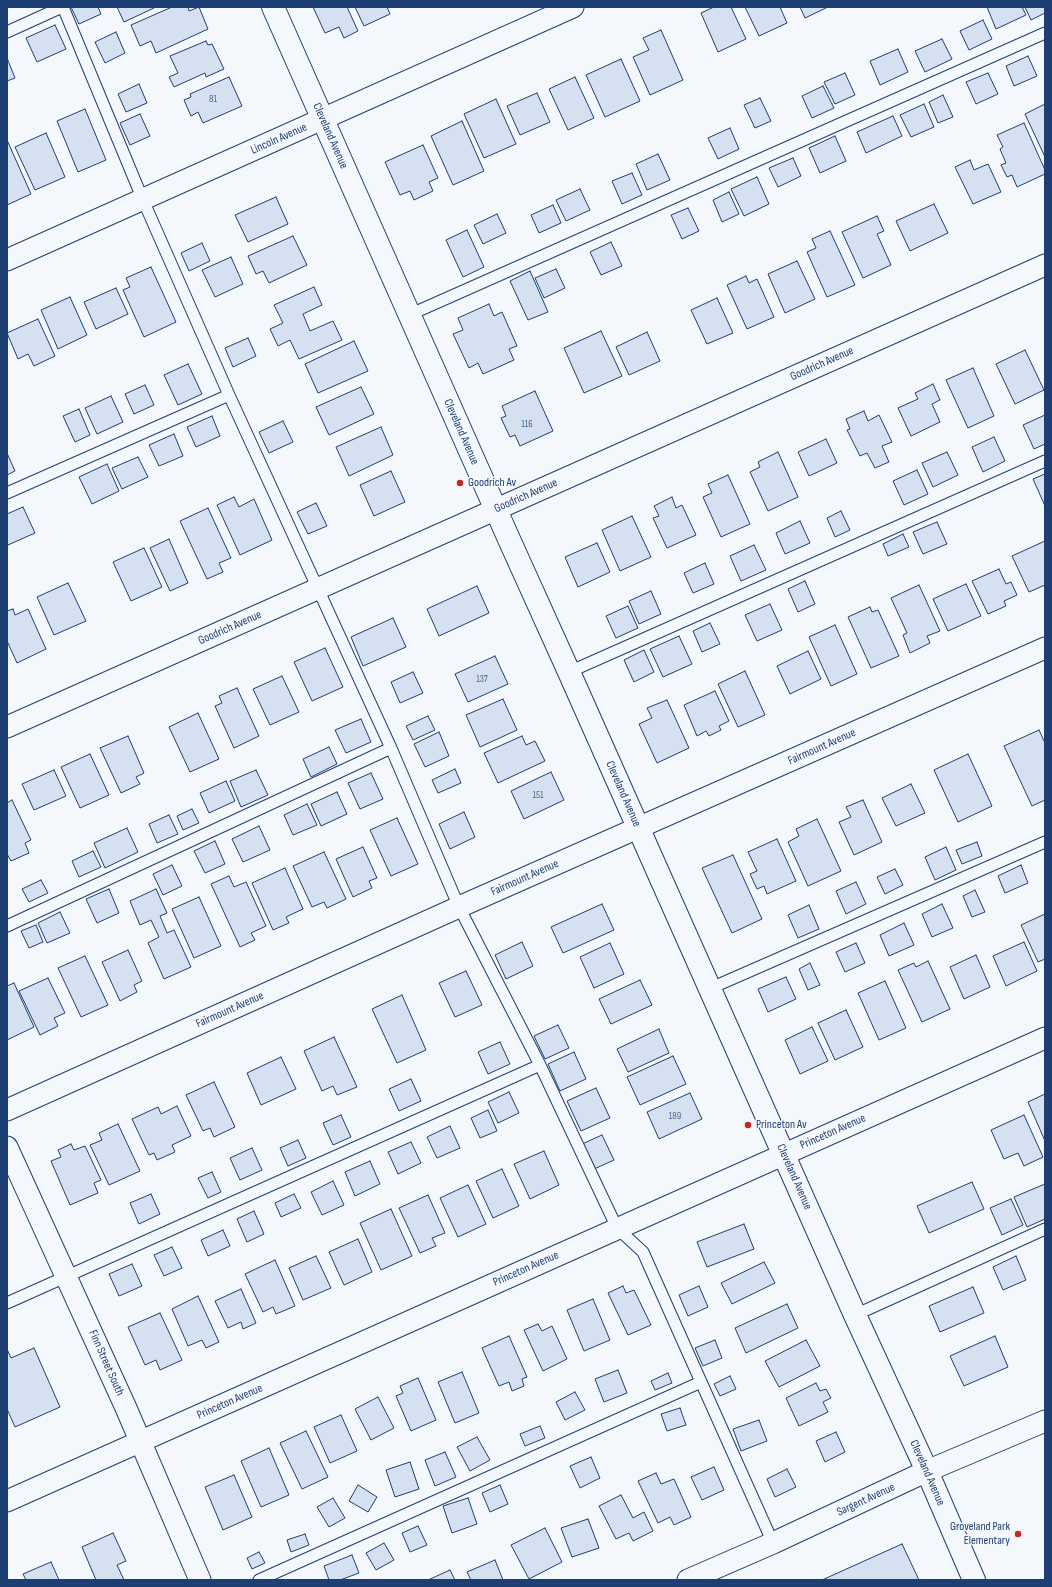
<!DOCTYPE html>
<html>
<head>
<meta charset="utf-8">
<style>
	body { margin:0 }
	#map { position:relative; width:1052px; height:1587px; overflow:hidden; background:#f4f7fb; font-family:"Sofia Sans Condensed",sans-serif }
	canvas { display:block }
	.frame { position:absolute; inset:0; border:8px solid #1d3f73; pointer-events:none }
</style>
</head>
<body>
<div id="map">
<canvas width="1052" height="1587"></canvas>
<div class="frame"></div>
</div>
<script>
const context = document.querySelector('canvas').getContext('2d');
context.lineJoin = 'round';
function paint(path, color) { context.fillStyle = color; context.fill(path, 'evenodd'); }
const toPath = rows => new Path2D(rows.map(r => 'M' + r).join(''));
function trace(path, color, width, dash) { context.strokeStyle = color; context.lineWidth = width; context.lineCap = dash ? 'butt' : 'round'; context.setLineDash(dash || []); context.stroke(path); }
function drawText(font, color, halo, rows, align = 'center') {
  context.font = font + ' "Sofia Sans Condensed",sans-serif'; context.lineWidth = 3; context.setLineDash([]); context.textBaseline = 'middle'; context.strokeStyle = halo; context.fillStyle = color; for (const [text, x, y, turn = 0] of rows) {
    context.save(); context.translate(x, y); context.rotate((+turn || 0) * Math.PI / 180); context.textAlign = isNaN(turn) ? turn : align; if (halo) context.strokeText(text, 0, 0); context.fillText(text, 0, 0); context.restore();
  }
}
const building = toPath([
	[71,7,98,7,101,14,79,24,71,7],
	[117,7,154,7,154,8,124,22,117,7],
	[172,7,188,7,189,11,199,7,208,29,156,53,151,41,140,46,131,25,172,7],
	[313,7,347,7,358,31,344,38,339,27,325,33,313,7],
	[355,7,387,7,390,14,364,26,355,7],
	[714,7,731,7,746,39,718,52,701,13,714,7],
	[745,7,780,7,787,23,759,36,745,7],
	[800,7,828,7,805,18,800,7],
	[987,7,1022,7,1026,15,996,29,987,7],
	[1025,7,1045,7,1045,13,1031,20,1025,7],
	[983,20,992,39,969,50,960,31,983,20],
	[55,25,66,49,37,62,26,38,55,25],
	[661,30,683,80,650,95,633,57,649,50,643,38,661,30],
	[116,32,125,53,105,63,95,42,116,32],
	[942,39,952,59,925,72,915,51,942,39],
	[206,41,208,45,212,44,224,69,206,77,205,73,174,87,169,77,178,73,170,56,206,41],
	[898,49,908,72,880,85,870,61,898,49],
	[1028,56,1037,76,1014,86,1006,66,1028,56],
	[7,58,15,78,7,81,7,58],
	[621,59,640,101,605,117,586,75,621,59],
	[845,73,855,95,835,104,824,82,845,73],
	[988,73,998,94,976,104,966,82,988,73],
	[229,77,242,106,203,123,198,112,191,116,184,100,191,97,190,94,229,77],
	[575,77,594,118,568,130,549,89,575,77],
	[139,84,147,103,126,112,118,94,139,84],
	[823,86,834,108,812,118,802,96,823,86],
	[537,93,550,122,520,135,507,106,537,93],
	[943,95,953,117,938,123,929,102,943,95],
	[760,98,771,121,755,128,744,105,760,98],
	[496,99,516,144,484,158,464,114,496,99],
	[924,104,934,127,911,137,900,115,924,104],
	[1045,104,1045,157,1025,114,1045,104],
	[85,109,106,160,78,172,57,121,85,109],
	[140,114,150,136,130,145,120,123,140,114],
	[893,116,902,136,866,153,857,132,893,116],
	[462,121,484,171,453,185,431,136,462,121],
	[1024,123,1045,170,1045,174,1017,187,1012,175,1007,177,1001,165,1006,163,1000,149,1003,147,997,135,1024,123],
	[730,128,739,149,718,159,708,138,730,128],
	[46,133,65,177,35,190,15,147,46,133],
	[835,136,846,161,820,173,809,148,835,136],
	[7,140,31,194,7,205,7,140],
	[423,145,438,178,429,182,433,191,414,200,410,191,400,195,385,162,423,145],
	[658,154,670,180,647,190,636,164,658,154],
	[793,158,801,176,778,187,769,168,793,158],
	[970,160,974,170,988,164,1001,192,973,204,955,167,970,160],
	[632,173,642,195,622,204,612,181,632,173],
	[757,177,769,204,744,216,731,189,757,177],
	[580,189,590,210,566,221,556,200,580,189],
	[729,192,739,214,722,222,713,200,729,192],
	[276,197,288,224,248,242,235,215,276,197],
	[934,204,948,233,910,251,896,221,934,204],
	[553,205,561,223,539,233,531,215,553,205],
	[688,208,699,231,682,239,671,215,688,208],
	[497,214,506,233,483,244,474,225,497,214],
	[877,216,884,231,877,234,891,265,863,278,842,232,877,216],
	[467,230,484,267,463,277,446,240,467,230],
	[830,231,855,285,827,297,807,252,816,248,812,239,830,231],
	[293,236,307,265,269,283,263,271,256,274,248,256,293,236],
	[611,242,622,266,601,275,590,252,611,242],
	[202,243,210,261,189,271,181,253,202,243],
	[231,257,243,284,215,297,202,270,231,257],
	[797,261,815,299,785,313,768,274,797,261],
	[151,267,176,322,144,337,123,290,130,287,126,278,151,267],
	[556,269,565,288,544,298,535,278,556,269],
	[530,271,548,312,528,320,510,281,530,271],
	[746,276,749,283,757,279,774,317,747,329,727,285,746,276],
	[314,287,322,305,303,314,310,331,333,321,342,340,299,359,290,340,278,346,270,329,283,323,274,305,314,287],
	[116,288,128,314,96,329,84,302,116,288],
	[70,297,87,335,58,349,41,310,70,297],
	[717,298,733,333,707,344,691,310,717,298],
	[489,304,494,316,502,312,517,346,509,349,514,360,483,374,478,363,469,368,453,334,463,330,458,318,489,304],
	[38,319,55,356,34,366,28,354,18,359,7,333,38,319],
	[601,331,622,376,584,393,564,348,601,331],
	[647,332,660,361,629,375,616,347,647,332],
	[248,338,256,356,233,367,225,348,248,338],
	[354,341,368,371,318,393,305,364,354,341],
	[1025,350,1044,390,1015,404,996,364,1025,350],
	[188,364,202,394,178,405,164,375,188,364],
	[973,368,994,416,968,428,946,380,973,368],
	[933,384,940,400,932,404,940,422,911,436,898,408,918,399,915,393,933,384],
	[145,385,154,405,134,414,125,394,145,385],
	[361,387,374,414,329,435,316,407,361,387],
	[535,391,553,431,520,446,515,435,510,437,501,418,506,416,502,406,535,391],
	[111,396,123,422,97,434,85,408,111,396],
	[79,409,90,435,75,442,63,416,79,409],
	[864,411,868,421,879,415,892,442,882,446,889,462,875,468,867,453,860,456,847,430,850,429,846,419,864,411],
	[1045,415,1045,444,1034,449,1023,425,1045,415],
	[212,416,220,436,196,447,187,427,212,416],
	[283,421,293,442,269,453,259,432,283,421],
	[381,427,393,455,349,476,336,447,381,427],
	[174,434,183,456,159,466,149,445,174,434],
	[994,437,1005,461,983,472,972,447,994,437],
	[826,439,837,463,809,476,798,452,826,439],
	[778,452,798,497,768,511,750,472,760,467,758,462,778,452],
	[947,452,958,475,933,487,922,463,947,452],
	[7,453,15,471,7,475,7,453],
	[138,457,148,477,122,489,112,468,138,457],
	[107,464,119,491,92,504,79,477,107,464],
	[917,470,928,494,904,505,893,481,917,470],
	[391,471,405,502,374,516,360,485,391,471],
	[1045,474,1045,506,1033,479,1045,474],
	[728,475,750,524,721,537,703,497,712,493,708,484,728,475],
	[234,497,239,507,254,499,272,540,240,555,217,505,234,497],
	[672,497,676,508,682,505,696,535,667,548,653,518,659,516,654,506,672,497],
	[316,503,327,526,308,534,297,512,316,503],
	[23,507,35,533,8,545,7,542,7,514,23,507],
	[208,508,231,558,219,563,223,572,207,579,180,521,208,508],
	[841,511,850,530,835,537,827,518,841,511],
	[632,516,651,557,620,571,602,530,632,516],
	[800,521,810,543,785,554,776,533,800,521],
	[937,522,947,544,923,554,913,532,937,522],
	[903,534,909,547,888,556,883,544,903,534],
	[169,539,188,583,170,591,150,548,169,539],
	[1045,541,1045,585,1029,592,1012,556,1045,541],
	[597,543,610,572,578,587,565,557,597,543],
	[754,545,766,570,741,581,730,556,754,545],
	[144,548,162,587,131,601,113,562,144,548],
	[705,563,714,584,693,593,684,573,705,563],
	[999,569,1006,584,1011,582,1017,595,1004,601,1006,606,988,614,972,581,999,569],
	[805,581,815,604,798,612,788,589,805,581],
	[68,583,86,621,54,635,37,597,68,583],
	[966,584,981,616,948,631,933,599,966,584],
	[919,585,940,631,927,636,930,643,910,653,903,635,907,633,891,598,919,585],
	[477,586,489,613,439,636,427,609,477,586],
	[651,591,661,614,639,624,629,601,651,591],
	[770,604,782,630,757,641,745,615,770,604],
	[628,606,638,628,616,638,606,616,628,606],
	[870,607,872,612,878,610,899,656,871,668,848,617,870,607],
	[13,609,15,615,28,609,46,649,17,663,7,641,7,611,13,609],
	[393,618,406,647,363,666,351,637,393,618],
	[710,623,720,644,702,652,693,631,710,623],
	[835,625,857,674,831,686,809,637,835,625],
	[679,636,692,664,663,677,650,649,679,636],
	[325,648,343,687,312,701,294,662,325,648],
	[644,650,654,672,634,682,624,660,644,650],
	[808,651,821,679,790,694,777,666,808,651],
	[495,656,508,684,468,702,455,674,495,656],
	[745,671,765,715,738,727,718,684,745,671],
	[413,672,423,693,400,703,391,682,413,672],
	[282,676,299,712,270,725,253,689,282,676],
	[237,688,259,736,234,748,215,706,222,703,219,696,237,688],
	[715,691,729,721,719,726,721,730,709,736,706,731,697,736,684,705,715,691],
	[503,699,517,730,480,747,466,715,503,699],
	[667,700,689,748,657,763,639,724,652,718,647,708,667,700],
	[198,713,219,759,190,772,169,727,198,713],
	[428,716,435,730,413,740,406,726,428,716],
	[361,719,371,742,346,753,335,730,361,719],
	[1039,730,1045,743,1045,800,1032,806,1004,746,1039,730],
	[439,732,449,756,425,767,414,744,439,732],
	[128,736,144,773,136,777,140,784,121,793,100,748,128,736],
	[522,736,526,745,535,741,545,761,498,783,484,753,522,736],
	[329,747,337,764,311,777,303,759,329,747],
	[90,754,109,795,80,808,61,767,90,754],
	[968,754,992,806,958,822,934,770,968,754],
	[455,769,461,783,438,793,432,780,455,769],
	[54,770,66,796,34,810,22,784,54,770],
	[256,770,268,795,241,807,230,781,256,770],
	[551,772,564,800,524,819,511,791,551,772],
	[371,773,383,799,360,809,348,783,371,773],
	[226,781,235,801,209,813,200,793,226,781],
	[911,784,925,813,896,826,882,798,911,784],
	[337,792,347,814,321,826,311,804,337,792],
	[12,800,31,840,25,843,29,853,11,861,7,854,7,803,12,800],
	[863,800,882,842,854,855,839,822,851,817,846,807,863,800],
	[307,804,317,825,293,835,284,815,307,804],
	[192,809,199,823,183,830,177,816,192,809],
	[464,812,475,837,450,849,439,824,464,812],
	[169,815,178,834,157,843,149,824,169,815],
	[397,818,418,864,391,876,370,830,397,818],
	[817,819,841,871,808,886,788,842,799,836,796,829,817,819],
	[259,826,270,850,243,862,232,839,259,826],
	[127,828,138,852,105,868,94,843,127,828],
	[777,839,796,881,767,894,764,886,757,889,750,874,757,871,748,852,777,839],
	[215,841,225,864,205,873,194,851,215,841],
	[977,842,982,856,962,864,956,850,977,842],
	[363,847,377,878,369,881,372,888,353,897,336,859,363,847],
	[946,847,956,870,935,880,925,857,946,847],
	[93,851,101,867,79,877,72,861,93,851],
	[324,852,346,899,327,908,324,902,312,907,293,866,324,852],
	[733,855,762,919,732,933,702,868,733,855],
	[172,865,182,886,163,895,153,874,172,865],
	[1021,865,1028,883,1005,893,998,876,1021,865],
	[285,868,303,909,286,917,289,923,273,930,252,883,285,868],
	[895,869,903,885,885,894,877,877,895,869],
	[229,876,234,887,246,882,266,926,251,933,255,940,240,947,211,884,229,876],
	[41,880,48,893,29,902,22,889,41,880],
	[856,882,866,904,846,914,836,891,856,882],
	[109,889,119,913,97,923,86,899,109,889],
	[156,889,167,913,160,916,167,933,174,930,191,967,164,979,148,943,159,937,151,920,140,925,130,901,156,889],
	[975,890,985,912,972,917,963,896,975,890],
	[199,897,221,946,194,958,172,909,199,897],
	[602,904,614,930,563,953,551,927,602,904],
	[942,904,953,928,932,937,922,914,942,904],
	[809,905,819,929,798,938,788,915,809,905],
	[60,912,70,933,47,943,38,923,60,912],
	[1045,914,1045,959,1038,962,1021,925,1045,914],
	[904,923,914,945,889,956,880,935,904,923],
	[36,925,43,942,29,948,21,931,36,925],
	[522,942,533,966,506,979,495,955,522,942],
	[1024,942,1037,971,1006,986,993,956,1024,942],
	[610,943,624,974,594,988,580,957,610,943],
	[856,943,865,963,845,972,836,952,856,943],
	[128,950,142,981,134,985,137,992,120,1001,102,962,128,950],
	[976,955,990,987,964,999,950,967,976,955],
	[85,956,108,1005,81,1017,58,968,85,956],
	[928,961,950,1009,922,1022,898,970,914,963,916,967,928,961],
	[810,963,820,985,808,990,799,969,810,963],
	[466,971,482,1005,455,1017,439,983,466,971],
	[786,977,796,999,768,1012,758,989,786,977],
	[48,978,65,1013,54,1018,58,1026,40,1035,19,991,48,978],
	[640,980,652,1005,611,1024,599,999,640,980],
	[885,981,906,1028,879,1040,858,993,885,981],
	[14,983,34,1027,7,1040,7,986,14,983],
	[402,995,426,1050,397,1063,372,1009,402,995],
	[846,1010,863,1047,835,1060,818,1023,846,1010],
	[558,1025,569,1048,545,1059,534,1036,558,1025],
	[812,1027,828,1061,800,1074,785,1040,812,1027],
	[659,1029,669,1053,628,1072,617,1049,659,1029],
	[334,1037,357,1087,337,1095,333,1086,322,1091,304,1051,334,1037],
	[500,1042,510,1064,488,1074,478,1052,500,1042],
	[574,1052,586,1079,560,1091,548,1064,574,1052],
	[673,1056,686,1084,640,1105,627,1077,673,1056],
	[281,1057,296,1089,261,1105,247,1073,281,1057],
	[411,1079,421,1101,399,1111,389,1089,411,1079],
	[214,1082,235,1127,214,1137,210,1128,203,1131,186,1095,214,1082],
	[596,1088,610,1118,581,1131,567,1101,596,1088],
	[509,1092,519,1113,498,1123,488,1102,509,1092],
	[690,1093,702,1119,659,1139,647,1112,690,1093],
	[1045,1094,1045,1141,1028,1102,1045,1094],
	[177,1106,191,1136,172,1145,175,1152,157,1160,154,1153,149,1155,132,1119,158,1107,161,1114,177,1106],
	[488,1110,497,1131,480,1138,471,1118,488,1110],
	[341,1115,351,1137,333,1145,323,1123,341,1115],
	[1024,1115,1043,1157,1024,1166,1018,1153,1004,1159,991,1130,1024,1115],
	[118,1124,140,1171,109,1185,90,1145,102,1140,99,1133,118,1124],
	[450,1126,460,1148,437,1158,427,1137,450,1126],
	[602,1135,614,1160,592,1170,580,1145,602,1135],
	[298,1140,306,1158,288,1166,280,1148,298,1140],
	[411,1142,421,1163,398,1174,388,1152,411,1142],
	[71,1144,74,1150,85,1146,101,1180,94,1183,98,1193,70,1205,51,1161,61,1157,58,1150,71,1144],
	[252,1148,262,1170,240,1180,230,1158,252,1148],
	[544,1151,559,1185,530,1199,514,1164,544,1151],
	[370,1161,380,1184,355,1196,345,1172,370,1161],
	[502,1169,519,1206,493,1218,476,1181,502,1169],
	[212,1172,221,1192,208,1198,198,1178,212,1172],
	[333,1181,344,1205,322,1215,311,1192,333,1181],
	[972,1182,984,1209,929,1233,917,1206,972,1182],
	[1045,1184,1045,1219,1027,1227,1014,1197,1045,1184],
	[468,1185,486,1224,458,1237,440,1198,468,1185],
	[151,1194,160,1214,139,1224,130,1203,151,1194],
	[294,1194,301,1208,281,1217,275,1203,294,1194],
	[428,1195,445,1233,432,1238,436,1246,420,1253,399,1208,428,1195],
	[1011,1199,1023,1225,1002,1235,990,1208,1011,1199],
	[391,1209,412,1256,381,1270,360,1223,391,1209],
	[254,1211,264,1234,247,1242,237,1219,254,1211],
	[744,1224,754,1249,707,1267,697,1242,744,1224],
	[223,1230,230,1246,208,1256,201,1240,223,1230],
	[358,1239,372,1272,344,1285,329,1252,358,1239],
	[172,1247,182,1268,164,1276,154,1255,172,1247],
	[316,1256,331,1288,303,1300,289,1268,316,1256],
	[1016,1256,1026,1280,1003,1290,993,1267,1016,1256],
	[275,1260,295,1306,276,1314,273,1307,263,1312,245,1274,275,1260],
	[764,1262,775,1283,732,1304,721,1283,764,1262],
	[132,1264,142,1286,119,1296,109,1274,132,1264],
	[623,1286,626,1293,634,1290,651,1325,628,1335,608,1293,623,1286],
	[699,1286,708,1307,688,1316,679,1295,699,1286],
	[973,1287,984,1313,940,1332,929,1306,973,1287],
	[241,1289,256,1323,243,1329,241,1322,228,1328,215,1301,241,1289],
	[198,1296,219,1342,206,1348,202,1340,188,1346,172,1309,198,1296],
	[593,1299,610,1340,584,1351,567,1310,593,1299],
	[787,1304,798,1328,746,1353,735,1328,787,1304],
	[160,1313,182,1360,160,1370,156,1360,145,1365,128,1327,160,1313],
	[538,1324,542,1331,552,1326,567,1359,543,1371,524,1330,538,1324],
	[509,1336,527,1377,522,1379,524,1386,512,1391,509,1382,499,1386,482,1348,509,1336],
	[995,1336,1008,1367,964,1386,950,1356,995,1336],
	[715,1340,722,1358,703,1366,695,1348,715,1340],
	[806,1340,820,1366,779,1387,765,1361,806,1340],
	[34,1348,60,1407,15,1427,7,1409,7,1349,11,1358,34,1348],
	[618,1370,627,1393,604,1402,595,1379,618,1370],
	[462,1372,479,1413,455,1423,438,1382,462,1372],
	[668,1373,672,1383,655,1390,651,1381,668,1373],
	[730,1376,736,1389,720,1396,714,1384,730,1376],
	[418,1378,436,1420,411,1431,396,1396,403,1393,400,1386,418,1378],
	[816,1383,820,1391,826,1389,831,1398,823,1402,828,1412,799,1426,786,1398,816,1383],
	[575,1392,585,1410,565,1420,556,1402,575,1392],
	[378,1397,394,1428,371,1440,355,1409,378,1397],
	[680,1408,686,1425,667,1431,661,1414,680,1408],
	[341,1415,357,1451,330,1463,314,1427,341,1415],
	[759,1420,767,1441,741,1451,733,1429,759,1420],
	[540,1426,545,1438,525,1446,520,1434,540,1426],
	[306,1431,328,1477,302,1489,280,1443,306,1431],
	[836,1432,845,1452,825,1462,816,1441,836,1432],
	[477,1437,490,1460,470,1471,457,1447,477,1437],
	[269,1448,289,1495,261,1507,241,1461,269,1448],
	[445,1452,456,1477,435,1486,425,1460,445,1452],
	[591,1457,600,1478,580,1488,570,1466,591,1457],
	[410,1462,419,1489,395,1497,386,1470,410,1462],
	[714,1467,724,1490,702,1500,691,1477,714,1467],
	[787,1469,796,1487,775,1497,767,1479,787,1469],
	[656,1473,661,1484,674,1479,691,1517,674,1525,670,1517,658,1523,638,1481,656,1473],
	[234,1475,252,1517,223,1530,205,1487,234,1475],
	[358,1485,377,1497,368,1512,349,1501,358,1485],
	[500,1485,508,1504,490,1512,482,1493,500,1485],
	[621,1495,633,1518,644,1512,653,1531,633,1541,629,1533,616,1539,599,1506,621,1495],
	[333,1498,345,1518,329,1527,317,1507,333,1498],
	[468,1498,477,1524,452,1533,443,1506,468,1498],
	[588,1519,599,1548,572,1557,561,1528,588,1519],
	[418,1526,427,1545,410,1552,402,1533,418,1526],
	[545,1528,562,1562,529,1579,511,1545,545,1528],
	[113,1533,126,1561,117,1565,124,1580,96,1580,82,1547,113,1533],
	[305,1534,309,1545,291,1552,287,1540,305,1534],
	[384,1543,394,1560,376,1570,366,1553,384,1543],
	[902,1544,919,1580,822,1580,902,1544],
	[259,1552,265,1563,252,1569,247,1558,259,1552],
	[352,1555,359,1573,340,1580,329,1580,324,1566,352,1555],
	[495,1560,503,1580,471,1580,467,1572,495,1560],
	[51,1562,59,1580,26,1580,23,1574,51,1562],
	[450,1570,455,1580,428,1580,450,1570]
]);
const lane = toPath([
	[63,7,143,200,229,395,391,748,459,907,540,1065,617,1228,643,1252,773,1543],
	[7,32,62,7],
	[409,315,1045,33],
	[7,493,229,395],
	[569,672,1045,461],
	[7,926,391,748],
	[711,988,1045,842],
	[7,1303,540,1065],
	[855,1315,1045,1229],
	[259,1580,701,1382]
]);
const street = toPath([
	[7,260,573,7],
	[7,727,1045,265],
	[7,1110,459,907,1045,648],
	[7,1147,126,1408,200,1580],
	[7,1501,1045,1038],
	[688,1580,773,1543,927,1471,1045,1421]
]);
const secondary = toPath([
	[273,7,508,537,569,672,855,1315,927,1471,974,1580]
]);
const markers = [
	[460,483,4,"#c62828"],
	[748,1125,4,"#c62828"],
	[1018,1534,4,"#c62828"]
];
const numberNames = [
	["81",213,99],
	["116",527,424],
	["137",482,679],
	["151",538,795],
	["189",675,1116]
];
const streetNames = [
	["Cleveland Avenue",330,136,66],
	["Lincoln Avenue",279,139,-24],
	["Goodrich Avenue",822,364,-24],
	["Cleveland Avenue",461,432,66],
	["Goodrich Avenue",526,496,-24],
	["Goodrich Avenue",230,628,-24],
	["Fairmount Avenue",822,747,-24],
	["Cleveland Avenue",623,794,66],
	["Fairmount Avenue",525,878,-24],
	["Fairmount Avenue",230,1010,-24],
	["Princeton Avenue",833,1132,-24],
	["Cleveland Avenue",794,1177,66],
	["Princeton Avenue",526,1269,-24],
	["Finn Street South",106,1363,66],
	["Princeton Avenue",230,1402,-24],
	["Cleveland Avenue",927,1473,66],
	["Sargent Avenue",866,1500,-25]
];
const poiNames = [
	["Goodrich Av",468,483],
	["Princeton Av",756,1125],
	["Groveland Park",1010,1527,"right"],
	["Elementary",1010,1541,"right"]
];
paint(building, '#d5e0f0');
trace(building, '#1d3f73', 1);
trace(lane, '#1d3f73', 13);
trace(street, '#1d3f73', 23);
trace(secondary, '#1d3f73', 24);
trace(lane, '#f4f7fb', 11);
trace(street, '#f4f7fb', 21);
trace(secondary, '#f4f7fb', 22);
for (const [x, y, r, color] of markers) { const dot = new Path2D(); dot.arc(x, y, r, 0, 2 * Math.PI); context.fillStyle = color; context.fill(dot); trace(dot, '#f4f7fb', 1.5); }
drawText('10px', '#4b6792', null, numberNames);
drawText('12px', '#1d3f73', '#f4f7fb', streetNames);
drawText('12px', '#1d3f73', '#f4f7fb', poiNames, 'left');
</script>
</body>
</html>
